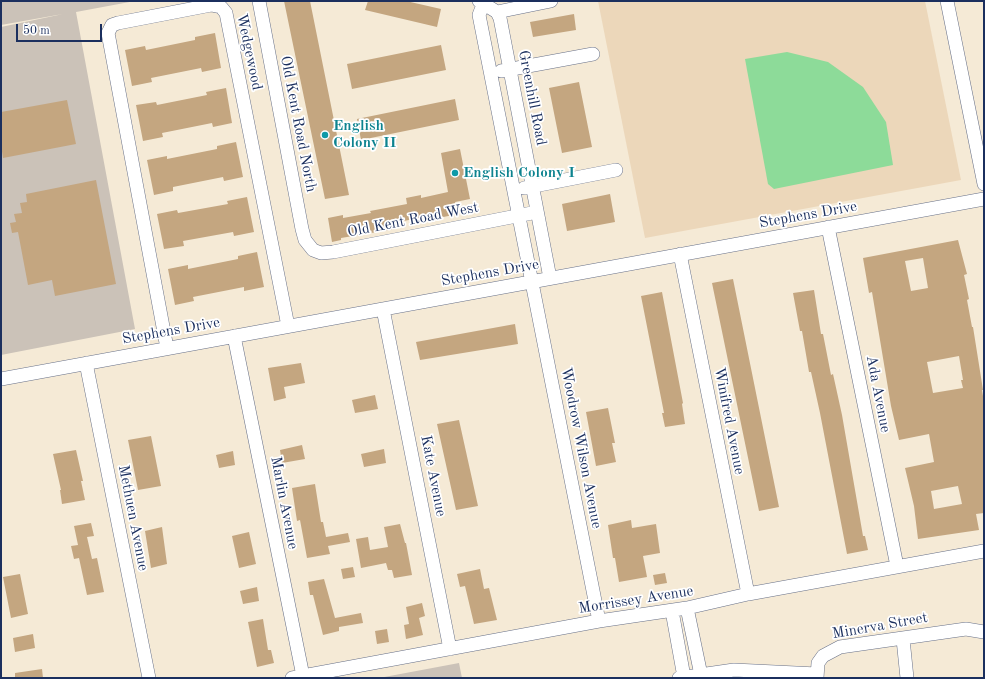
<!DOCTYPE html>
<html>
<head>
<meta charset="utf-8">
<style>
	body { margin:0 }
	#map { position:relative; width:985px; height:679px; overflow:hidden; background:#f5ead6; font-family:"Old Standard TT",serif }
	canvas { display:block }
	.frame { position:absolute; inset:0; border:2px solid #1b2f5e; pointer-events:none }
	.scale { position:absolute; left:16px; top:24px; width:86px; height:18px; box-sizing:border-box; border:2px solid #1b2f5e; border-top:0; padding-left:5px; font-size:12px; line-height:14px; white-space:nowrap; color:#1b2f5e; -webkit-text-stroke:3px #fff; paint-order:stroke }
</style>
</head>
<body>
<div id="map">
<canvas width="985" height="679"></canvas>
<div class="frame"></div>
<div class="scale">50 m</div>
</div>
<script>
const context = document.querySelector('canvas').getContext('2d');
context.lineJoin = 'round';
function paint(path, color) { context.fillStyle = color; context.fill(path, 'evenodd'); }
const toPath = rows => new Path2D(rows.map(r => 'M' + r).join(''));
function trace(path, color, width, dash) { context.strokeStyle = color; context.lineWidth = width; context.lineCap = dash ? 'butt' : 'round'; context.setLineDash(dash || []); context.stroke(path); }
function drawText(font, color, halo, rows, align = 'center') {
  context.font = font + ' "Old Standard TT",serif'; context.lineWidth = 3.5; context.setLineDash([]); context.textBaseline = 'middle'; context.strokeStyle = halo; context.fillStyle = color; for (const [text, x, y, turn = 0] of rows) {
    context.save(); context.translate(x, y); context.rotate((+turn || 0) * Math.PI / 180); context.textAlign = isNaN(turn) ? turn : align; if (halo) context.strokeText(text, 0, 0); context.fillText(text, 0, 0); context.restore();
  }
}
const built = toPath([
	[598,1,925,1,961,180,645,238]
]);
const industrial = toPath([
	[1,1,135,1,76,12,135,329,1,355,1,27,63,14,1,25],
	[459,663,462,678,379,678]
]);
const green = toPath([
	[787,52,828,62,863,87,886,122,893,165,774,189,768,184,745,59]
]);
const building = toPath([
	[284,1,310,1,349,195,325,199],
	[368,1,406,1,441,9,437,27,365,10],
	[574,14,576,30,533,37,530,22],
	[215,33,221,68,202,72,201,68,151,78,152,82,132,86,125,50,145,46,146,50,195,40,195,37],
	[441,45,446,70,352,89,347,64],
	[579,82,592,147,562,153,549,88],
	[226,88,232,123,213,127,212,123,162,133,163,137,143,141,136,105,156,102,157,105,207,95,206,92],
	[455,99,459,120,361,140,357,119],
	[67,100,76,144,3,158,1,145,1,112],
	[236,142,243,177,224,181,223,177,173,187,173,191,154,195,147,160,167,156,167,159,217,149,217,146],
	[460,149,470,199,455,202,458,214,424,221,423,217,399,222,400,226,395,227,395,229,341,238,341,240,332,242,328,218,343,215,343,218,371,213,370,211,407,204,406,198,421,195,421,198,448,192,441,153],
	[96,180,116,284,55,296,52,280,28,285,18,232,12,233,10,223,16,222,14,214,22,213,20,203,27,202,26,194],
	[610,194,615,222,567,231,562,204],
	[247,197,254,232,234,236,233,232,183,241,184,246,164,249,157,214,177,210,178,213,228,204,227,201],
	[958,240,967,274,964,275,969,299,967,300,972,327,973,327,983,390,982,390,984,402,984,513,976,514,979,530,918,539,914,506,905,468,934,462,929,434,899,440,891,406,872,292,869,293,863,258],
	[923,258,928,288,911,291,905,261],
	[959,356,963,380,961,380,963,388,933,393,927,362],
	[958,486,962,504,934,509,931,491],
	[257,252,264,287,244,291,244,287,193,297,194,301,175,305,168,269,188,265,188,269,238,259,238,256],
	[733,279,779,507,759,511,712,283],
	[814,290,821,334,823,334,831,375,833,374,842,415,863,536,865,536,868,550,847,554,820,413,811,372,809,372,802,331,800,331,793,293],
	[662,292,683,403,682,404,685,424,665,427,662,413,664,413,641,296],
	[515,324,518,344,420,360,416,342],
	[301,363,305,383,284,387,286,398,274,401,268,368],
	[375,395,378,409,355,413,352,400],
	[608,408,615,443,612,443,616,462,596,466,586,412],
	[459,420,478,506,456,510,437,424],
	[151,436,161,486,138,490,128,440],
	[302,445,305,459,282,463,280,450],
	[384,449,386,463,364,467,361,454],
	[76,450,83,481,81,481,85,500,62,504,60,490,61,490,53,454],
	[233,451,235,465,219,468,216,455],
	[315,484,321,522,323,522,326,537,348,533,350,542,328,546,330,554,307,558,300,520,297,521,292,488],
	[631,520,632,528,656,524,660,553,643,556,647,577,619,582,615,558,613,558,608,525],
	[91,523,94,536,87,537,92,559,97,558,104,592,87,595,79,558,74,559,71,546,78,545,74,526],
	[400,524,405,543,406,543,412,575,394,578,392,570,388,570,386,563,361,568,356,539,368,537,370,550,388,547,384,527],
	[162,527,167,564,151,568,145,531],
	[249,532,256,564,239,568,232,536],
	[353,567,355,577,343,579,341,569],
	[480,569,484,589,489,588,497,620,474,624,465,586,460,587,457,574],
	[665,573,667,583,655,585,653,575],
	[20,574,28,614,11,618,3,577],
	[324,579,335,618,361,613,363,623,339,627,339,631,323,635,313,595,310,595,308,582],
	[257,587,259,601,243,604,240,591],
	[422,603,425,616,419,618,423,635,406,639,404,625,409,624,406,607],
	[263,619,268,650,271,650,274,663,257,667,248,622],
	[387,629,389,642,377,644,375,631],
	[33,634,35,648,15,652,13,638],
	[42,669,43,678,15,678,15,673]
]);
const minor = toPath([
	[259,1,302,229,305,240,313,250,321,253,333,252,537,212],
	[479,1,497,12,500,18,550,278],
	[947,1,984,184],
	[483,5,479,15,599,621],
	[497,12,551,1],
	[501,71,593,54],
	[524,188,616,170],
	[828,227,897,566],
	[680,254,748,594],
	[383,309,450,649],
	[234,336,303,676],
	[167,348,108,33,112,25,118,23,211,5,221,7,226,13,288,326],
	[86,363,149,678],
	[1,379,984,199],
	[687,608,701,675],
	[672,611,684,677],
	[903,639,907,678],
	[292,678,599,621,687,608,748,594,984,551],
	[679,678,734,670,817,674],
	[817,678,818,663,823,656,840,647,966,629,984,632]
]);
const markers = [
	[325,135,4,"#0f9aa8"],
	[455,173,4,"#0f9aa8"]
];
const streetNames = [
	["Wedgewood",249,52,78],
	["Greenhill Road",532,98,79],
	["Old Kent Road North",298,124,79],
	["Stephens Drive",808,215,-10],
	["Old Kent Road West",413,220,-11],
	["Stephens Drive",490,273,-10],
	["Stephens Drive",171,331,-10],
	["Ada Avenue",878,394,79],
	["Winifred Avenue",729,421,79],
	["Woodrow Wilson Avenue",581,448,79],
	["Kate Avenue",433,476,79],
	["Marlin Avenue",284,503,79],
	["Methuen Avenue",133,518,79],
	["Morrissey Avenue",636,600,-9],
	["Minerva Street",880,626,-10]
];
const cultureNames = [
	["English",333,126],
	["Colony II",333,143],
	["English Colony I",463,173]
];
paint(built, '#ecd7ba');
paint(industrial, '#cbc2b8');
paint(green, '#8ddb99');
paint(building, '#c4a680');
trace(minor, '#677088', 14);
trace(minor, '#fff', 13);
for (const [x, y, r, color] of markers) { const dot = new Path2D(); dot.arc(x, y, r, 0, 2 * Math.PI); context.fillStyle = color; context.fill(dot); trace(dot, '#fff', 1.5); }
drawText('15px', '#1b2f5e', '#fff', streetNames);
drawText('bold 15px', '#0d838f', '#fff', cultureNames, 'left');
</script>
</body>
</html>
